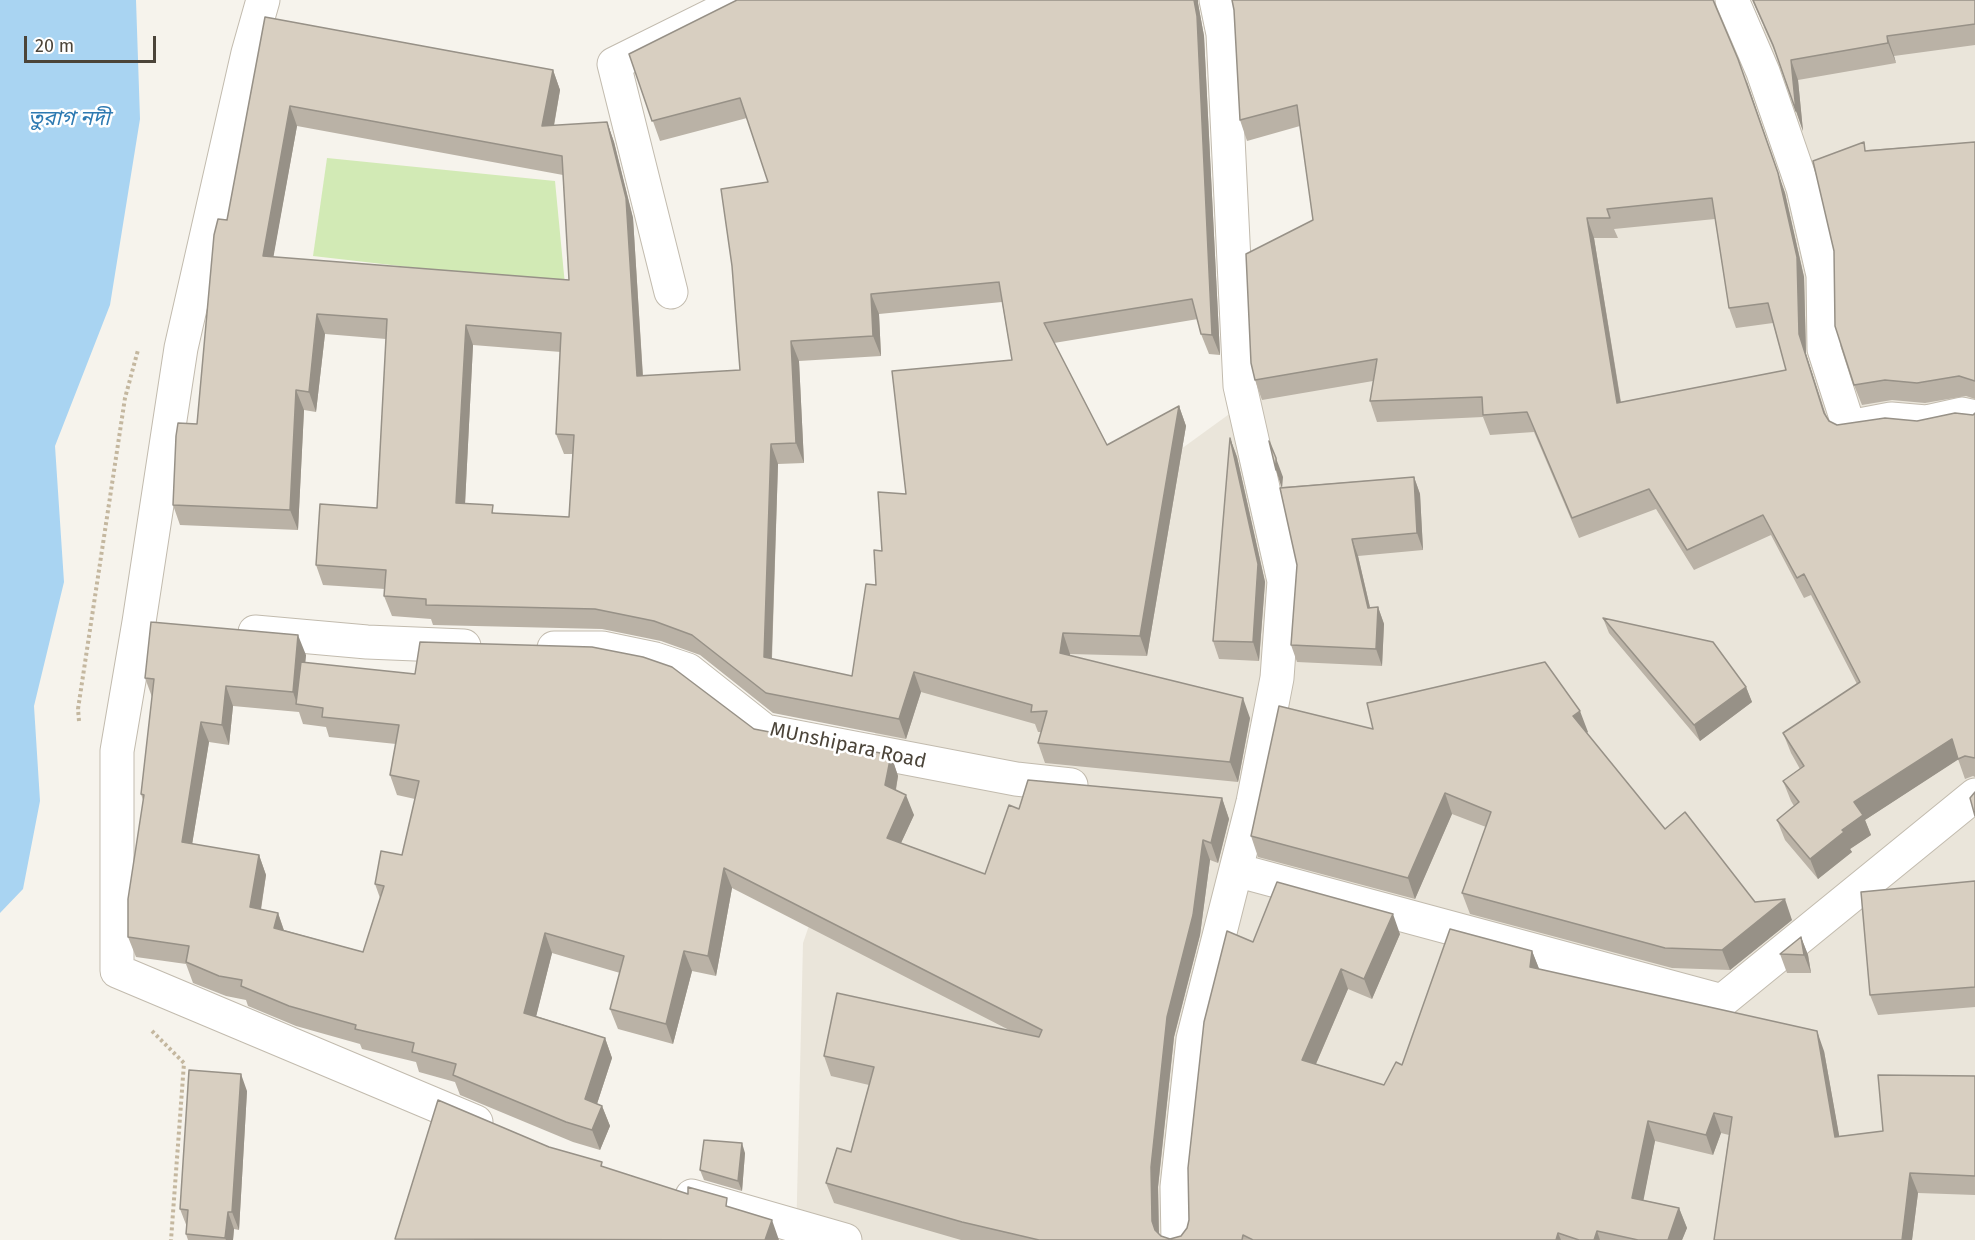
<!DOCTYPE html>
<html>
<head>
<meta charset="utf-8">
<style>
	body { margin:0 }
	#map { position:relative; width:1975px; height:1240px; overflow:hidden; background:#f6f3ec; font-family:"Fira Sans",sans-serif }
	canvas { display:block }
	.scale { position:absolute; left:24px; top:36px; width:132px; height:27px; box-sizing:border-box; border:3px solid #4b4439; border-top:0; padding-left:8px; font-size:18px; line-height:21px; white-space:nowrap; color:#4b4439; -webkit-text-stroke:4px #fff; paint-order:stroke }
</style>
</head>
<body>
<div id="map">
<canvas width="1975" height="1240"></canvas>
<div class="scale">20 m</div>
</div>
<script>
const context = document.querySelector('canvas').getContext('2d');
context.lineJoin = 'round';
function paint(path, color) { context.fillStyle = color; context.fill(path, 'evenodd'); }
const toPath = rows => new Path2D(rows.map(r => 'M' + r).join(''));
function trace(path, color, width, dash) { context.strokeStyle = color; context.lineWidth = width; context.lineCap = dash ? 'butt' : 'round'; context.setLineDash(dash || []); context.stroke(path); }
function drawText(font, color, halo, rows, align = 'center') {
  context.font = font + ' "Fira Sans","Noto Sans Bengali",sans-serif'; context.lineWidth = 5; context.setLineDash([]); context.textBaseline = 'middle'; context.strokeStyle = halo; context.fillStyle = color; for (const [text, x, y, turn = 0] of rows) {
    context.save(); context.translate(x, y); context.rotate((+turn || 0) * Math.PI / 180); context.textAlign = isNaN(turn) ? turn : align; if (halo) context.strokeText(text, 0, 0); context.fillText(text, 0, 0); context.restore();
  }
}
const residential = toPath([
	[1800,0,1975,0,1975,1240,796,1240,803,943,904,650]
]);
const green = toPath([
	[327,158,555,181,565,285,313,256]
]);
const water = toPath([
	[0,0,136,0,140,119,110,305,55,446,64,582,34,706,40,801,23,889,0,913]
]);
const path = toPath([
	[79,721,78,709,125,398,138,350],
	[152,1031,184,1063,171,1240]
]);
const minor = toPath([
	[263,0,248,53,181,348,139,622,117,751,117,971,476,1122],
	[1732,0,1763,72,1803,188,1823,275,1824,349,1849,427,1891,419,1926,422,1962,414,1975,417],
	[671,292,614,64,743,0],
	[255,632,367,642,464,646],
	[554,648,602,648,655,659,688,670,765,731,1016,779,1071,785],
	[1236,870,1722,1001,1975,795],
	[692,1196,845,1240],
	[1178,1240,1177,1187,1193,1039,1253,802,1277,678,1284,581,1240,386,1223,34,1216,0]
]);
const wall = toPath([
	[737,0,1198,0,1198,3,1204,36,1220,355,1209,354,1201,334,1198,319,1054,343,1107,445,1179,406,1186,426,1147,656,1070,654,1070,656,1250,718,1238,782,1045,763,1038,743,1041,732,1038,732,1035,724,921,692,906,739,773,713,700,655,661,641,602,629,433,625,431,619,392,616,384,596,385,589,323,585,316,565,377,508,386,339,325,334,316,412,304,410,298,530,180,525,173,505,197,424,227,220,265,17,553,70,560,90,554,126,607,122,614,142,633,218,643,376,740,370,768,182,747,118,660,141,629,54],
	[297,126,563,175,569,280,273,257],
	[1002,302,1012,360,906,494,882,551,876,585,852,676,772,659,778,464,804,463,799,361,881,356,879,314],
	[473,345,561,352,556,434,564,454,573,454,569,517,496,513,465,504],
	[1232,0,1714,0,1785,193,1804,277,1806,354,1826,415,1829,421,1837,425,1917,421,1973,415,1975,413,1975,777,1973,776,1965,779,1958,759,1865,820,1871,835,1850,849,1852,852,1818,879,1785,840,1777,820,1794,806,1791,801,1783,781,1800,769,1791,753,1783,733,1857,684,1811,595,1804,598,1771,535,1694,570,1656,509,1579,538,1534,432,1490,435,1483,417,1377,422,1370,401,1373,381,1262,400,1255,380,1313,220,1300,126,1247,141,1240,120,1234,10],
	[1715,219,1729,308,1736,328,1773,323,1786,370,1621,402,1594,238,1618,238,1614,229],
	[1752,0,1975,0,1975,45,1894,56,1896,63,1798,80,1803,131,1779,61],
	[1975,142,1975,399,1966,396,1925,403,1892,400,1862,405,1854,385,1867,150],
	[1230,438,1237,457,1265,582,1259,661,1219,659,1213,641],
	[1283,477,1282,487,1414,477,1420,494,1423,550,1358,556,1370,607,1378,607,1384,624,1382,666,1297,662,1291,645,1297,565,1282,487],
	[1603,618,1746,687,1752,702,1700,741,1609,633],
	[306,655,305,663,754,729,891,755,898,776,896,790,914,815,901,843,985,874,1019,809,1222,798,1229,819,1218,863,1210,860,1200,935,1174,1037,1158,1187,1159,1234,1161,1236,1170,1239,1181,1236,1187,1228,1253,942,1400,934,1372,999,1348,989,1316,1064,1384,1085,1402,1065,1532,951,1539,969,1824,1051,1839,1136,1883,1131,1975,1076,1975,1195,1918,1193,1912,1240,1714,1240,1729,1135,1721,1133,1713,1155,1655,1141,1643,1200,1679,1208,1687,1228,1682,1240,961,1240,834,1203,826,1183,851,1152,869,1085,831,1076,824,1056,1013,1032,732,888,716,976,692,971,673,1044,618,1029,610,1009,620,973,552,953,536,1016,605,1038,612,1058,597,1104,602,1106,610,1126,600,1150,573,1142,460,1095,455,1082,419,1072,416,1062,362,1049,360,1044,296,1026,248,1006,246,1000,226,996,193,983,186,964,136,957,128,937,143,800,141,794,152,697,145,678],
	[233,706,299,712,303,724,326,727,329,737,396,744,390,775,397,795,415,799,402,855,375,884,380,898,363,952,284,930,278,913,261,910,266,875,259,855,192,844,209,742,229,745],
	[1373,729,1588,732,1586,733,1665,829,1755,902,1792,920,1730,970,1672,968,1470,914,1462,893,1486,827,1452,814,1415,899,1258,857,1251,836],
	[1975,881,1975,1007,1878,1015,1870,995],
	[1801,937,1808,955,1811,973,1787,973,1780,954],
	[247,1091,239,1230,234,1229,233,1240,188,1240,186,1234,187,1227,180,1209],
	[745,1153,742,1191,704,1180,700,1170]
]);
const shadedWall = toPath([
	[1194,0,1198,0,1198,3,1204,36,1220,355,1212,335],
	[1887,36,1894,56,1896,63,1888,43],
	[1791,60,1798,80,1803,131,1796,111],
	[553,70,560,90,550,147,542,126],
	[1746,79,1785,193,1804,277,1806,354,1831,433,1799,334],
	[290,106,297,126,270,276,263,256],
	[607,122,614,142,633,218,644,396,637,376],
	[1587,218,1594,238,1624,423,1617,403],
	[871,294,879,314,881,356,873,336],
	[317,314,325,334,316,412,309,392],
	[466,325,473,345,464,524,456,503],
	[791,341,799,361,804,463,796,443],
	[296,390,304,410,298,530,290,510],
	[1179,406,1186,426,1147,656,1140,636],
	[1230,438,1237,457,1265,582,1259,661,1253,642],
	[771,444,778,464,771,677,764,657],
	[1276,458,1283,477,1282,489,1276,470],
	[1414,477,1420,494,1423,550,1417,533],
	[1352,539,1358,556,1374,625,1368,608],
	[1378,607,1384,624,1382,666,1376,649],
	[1063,633,1070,654,1068,674,1060,653],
	[298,635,306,655,301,705,297,704,293,692],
	[914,672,921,692,906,739,899,719],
	[226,686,233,706,229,745,222,725],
	[1746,687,1752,702,1700,741,1694,725],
	[1243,698,1250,718,1238,782,1230,762],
	[1580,711,1588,732,1580,737,1573,716],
	[201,722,209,742,189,863,182,842],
	[1952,739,1959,759,1865,820,1871,835,1850,849,1852,852,1818,879,1810,859,1842,830,1854,802],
	[891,755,898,776,893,805,885,785],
	[1445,793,1452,814,1415,899,1408,878],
	[906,795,914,815,894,858,887,838],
	[1222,798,1229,819,1218,863,1211,843],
	[1203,840,1210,860,1200,935,1174,1037,1158,1187,1159,1240,1152,1221,1151,1167,1167,1017],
	[259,855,266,875,258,927,250,907],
	[724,868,732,888,716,976,708,956],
	[1785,899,1792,920,1730,970,1722,950],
	[278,913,285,934,274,928],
	[1393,914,1400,934,1372,999,1364,979],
	[545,933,552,953,532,1033,524,1013],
	[1801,937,1808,955,1811,973,1804,955],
	[684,951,692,971,673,1044,666,1024],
	[1532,951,1540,971,1530,967],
	[1341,969,1348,989,1309,1080,1302,1060],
	[1817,1031,1824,1051,1843,1157,1835,1137],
	[605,1038,612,1058,592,1119,585,1099],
	[241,1074,247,1091,239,1230,232,1212],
	[602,1106,610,1126,600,1150,592,1130],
	[1714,1113,1721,1133,1713,1155,1706,1135],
	[1648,1121,1655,1141,1640,1218,1632,1198],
	[742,1143,745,1153,742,1191,738,1181],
	[1910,1173,1918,1193,1912,1240,1902,1240],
	[1679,1208,1687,1228,1682,1240,1668,1240],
	[228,1212,234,1229,233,1240,226,1240,225,1238],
	[772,1220,779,1240,765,1240],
	[1597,1231,1600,1240,1594,1240],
	[1558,1233,1561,1240,1556,1240]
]);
const building = toPath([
	[737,0,1194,0,1197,16,1212,335,1201,334,1192,299,1044,323,1107,445,1179,406,1140,636,1063,633,1060,653,1243,698,1230,762,1038,743,1047,711,1031,712,1032,705,914,672,899,719,766,693,692,635,654,621,595,609,426,605,426,599,384,596,386,570,316,565,320,504,377,508,387,319,317,314,309,392,296,390,290,510,173,505,176,436,178,423,197,424,214,235,218,219,227,220,265,17,553,70,542,126,607,122,626,198,637,376,740,370,732,266,721,189,768,182,740,98,652,121,629,54,737,0],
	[290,106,562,156,569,280,263,256,290,106],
	[999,282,1012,360,892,371,906,494,878,492,882,551,874,550,876,585,866,584,852,676,764,657,771,444,796,443,791,341,873,336,871,294,999,282],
	[466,325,561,333,556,434,574,435,569,517,492,513,493,505,456,503,466,325],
	[1232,0,1713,0,1738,59,1778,173,1797,257,1799,334,1824,413,1829,421,1837,425,1885,418,1917,421,1955,413,1973,415,1975,413,1975,758,1965,756,1958,759,1952,739,1854,802,1863,815,1842,830,1844,832,1810,859,1777,820,1799,802,1783,781,1804,766,1783,733,1860,682,1804,574,1797,578,1763,515,1687,550,1649,489,1572,518,1527,412,1483,415,1482,397,1370,401,1377,359,1255,380,1251,363,1246,254,1313,220,1297,105,1240,120,1234,10,1232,0],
	[1712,198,1729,308,1768,303,1786,370,1617,403,1587,218,1610,218,1607,209,1712,198],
	[1753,0,1975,0,1975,24,1887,36,1888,43,1791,60,1796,111,1773,45,1753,0],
	[1864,142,1865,151,1975,142,1975,381,1959,376,1917,383,1885,380,1854,385,1835,326,1834,251,1813,161,1864,142],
	[1230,438,1258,564,1253,642,1213,641,1230,438],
	[1269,441,1276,458,1276,470,1269,441],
	[1414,477,1417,533,1352,539,1368,608,1378,607,1376,649,1291,645,1297,565,1280,488,1414,477],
	[1603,618,1713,642,1746,687,1694,725,1603,618],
	[151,622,298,635,293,692,226,686,222,725,201,722,182,842,259,855,250,907,278,913,274,928,363,952,384,886,375,884,381,851,402,855,419,781,390,775,399,725,322,717,323,708,296,704,301,662,415,674,420,642,592,647,643,657,672,667,754,729,891,755,885,785,906,795,887,838,985,874,1009,805,1019,809,1028,780,1222,798,1211,843,1203,840,1193,915,1167,1017,1151,1167,1152,1221,1155,1230,1161,1236,1170,1239,1181,1236,1187,1228,1189,1220,1188,1168,1204,1022,1227,931,1253,942,1277,882,1393,914,1364,979,1341,969,1302,1060,1384,1085,1396,1062,1402,1065,1450,929,1532,951,1530,967,1817,1031,1835,1137,1883,1131,1878,1075,1975,1076,1975,1176,1910,1173,1902,1240,1714,1240,1732,1117,1714,1113,1706,1135,1648,1121,1632,1198,1679,1208,1668,1240,1638,1240,1597,1231,1594,1240,1579,1240,1558,1233,1556,1240,1253,1240,1243,1235,1242,1240,1039,1240,962,1222,826,1183,837,1148,851,1152,874,1067,824,1056,837,993,1039,1037,1042,1030,724,868,708,956,684,951,666,1024,610,1009,624,956,545,933,524,1013,605,1038,585,1099,602,1106,592,1130,566,1122,453,1075,456,1064,412,1052,414,1043,355,1029,356,1025,289,1006,241,986,242,980,219,976,186,962,189,946,128,937,128,899,144,795,141,794,154,679,145,678,151,622],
	[1545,662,1580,711,1573,716,1665,829,1685,812,1755,902,1785,899,1722,950,1665,948,1462,893,1491,812,1445,793,1408,878,1251,836,1279,706,1373,729,1367,703,1545,662],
	[1975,792,1975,816,1970,798,1975,792],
	[1975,881,1975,987,1870,995,1861,892,1975,881],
	[1801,937,1804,955,1780,954,1801,937],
	[189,1070,241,1074,232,1212,228,1212,225,1238,186,1234,188,1210,180,1209,189,1070],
	[438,1100,549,1147,602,1162,601,1166,688,1194,688,1187,727,1198,726,1206,772,1220,765,1240,395,1239,438,1100],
	[704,1140,742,1143,738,1181,700,1170,704,1140]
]);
const streetNames = [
	["MUnshipara Road",848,746,12]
];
const waterNames = [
	["তুরাগ নদী",69,119]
];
paint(residential, '#eae5da');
paint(green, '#d2eab5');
paint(water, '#a9d4f2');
trace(minor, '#c2bbae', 35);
trace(path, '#c4b79f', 4, [3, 3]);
trace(minor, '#fff', 33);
paint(wall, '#bab2a6');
paint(shadedWall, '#979187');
paint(building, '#d8cfc1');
trace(building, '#979187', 1.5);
drawText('20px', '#4b4439', '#fff', streetNames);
drawText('italic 21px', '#2e7ab2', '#fff', waterNames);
</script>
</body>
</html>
